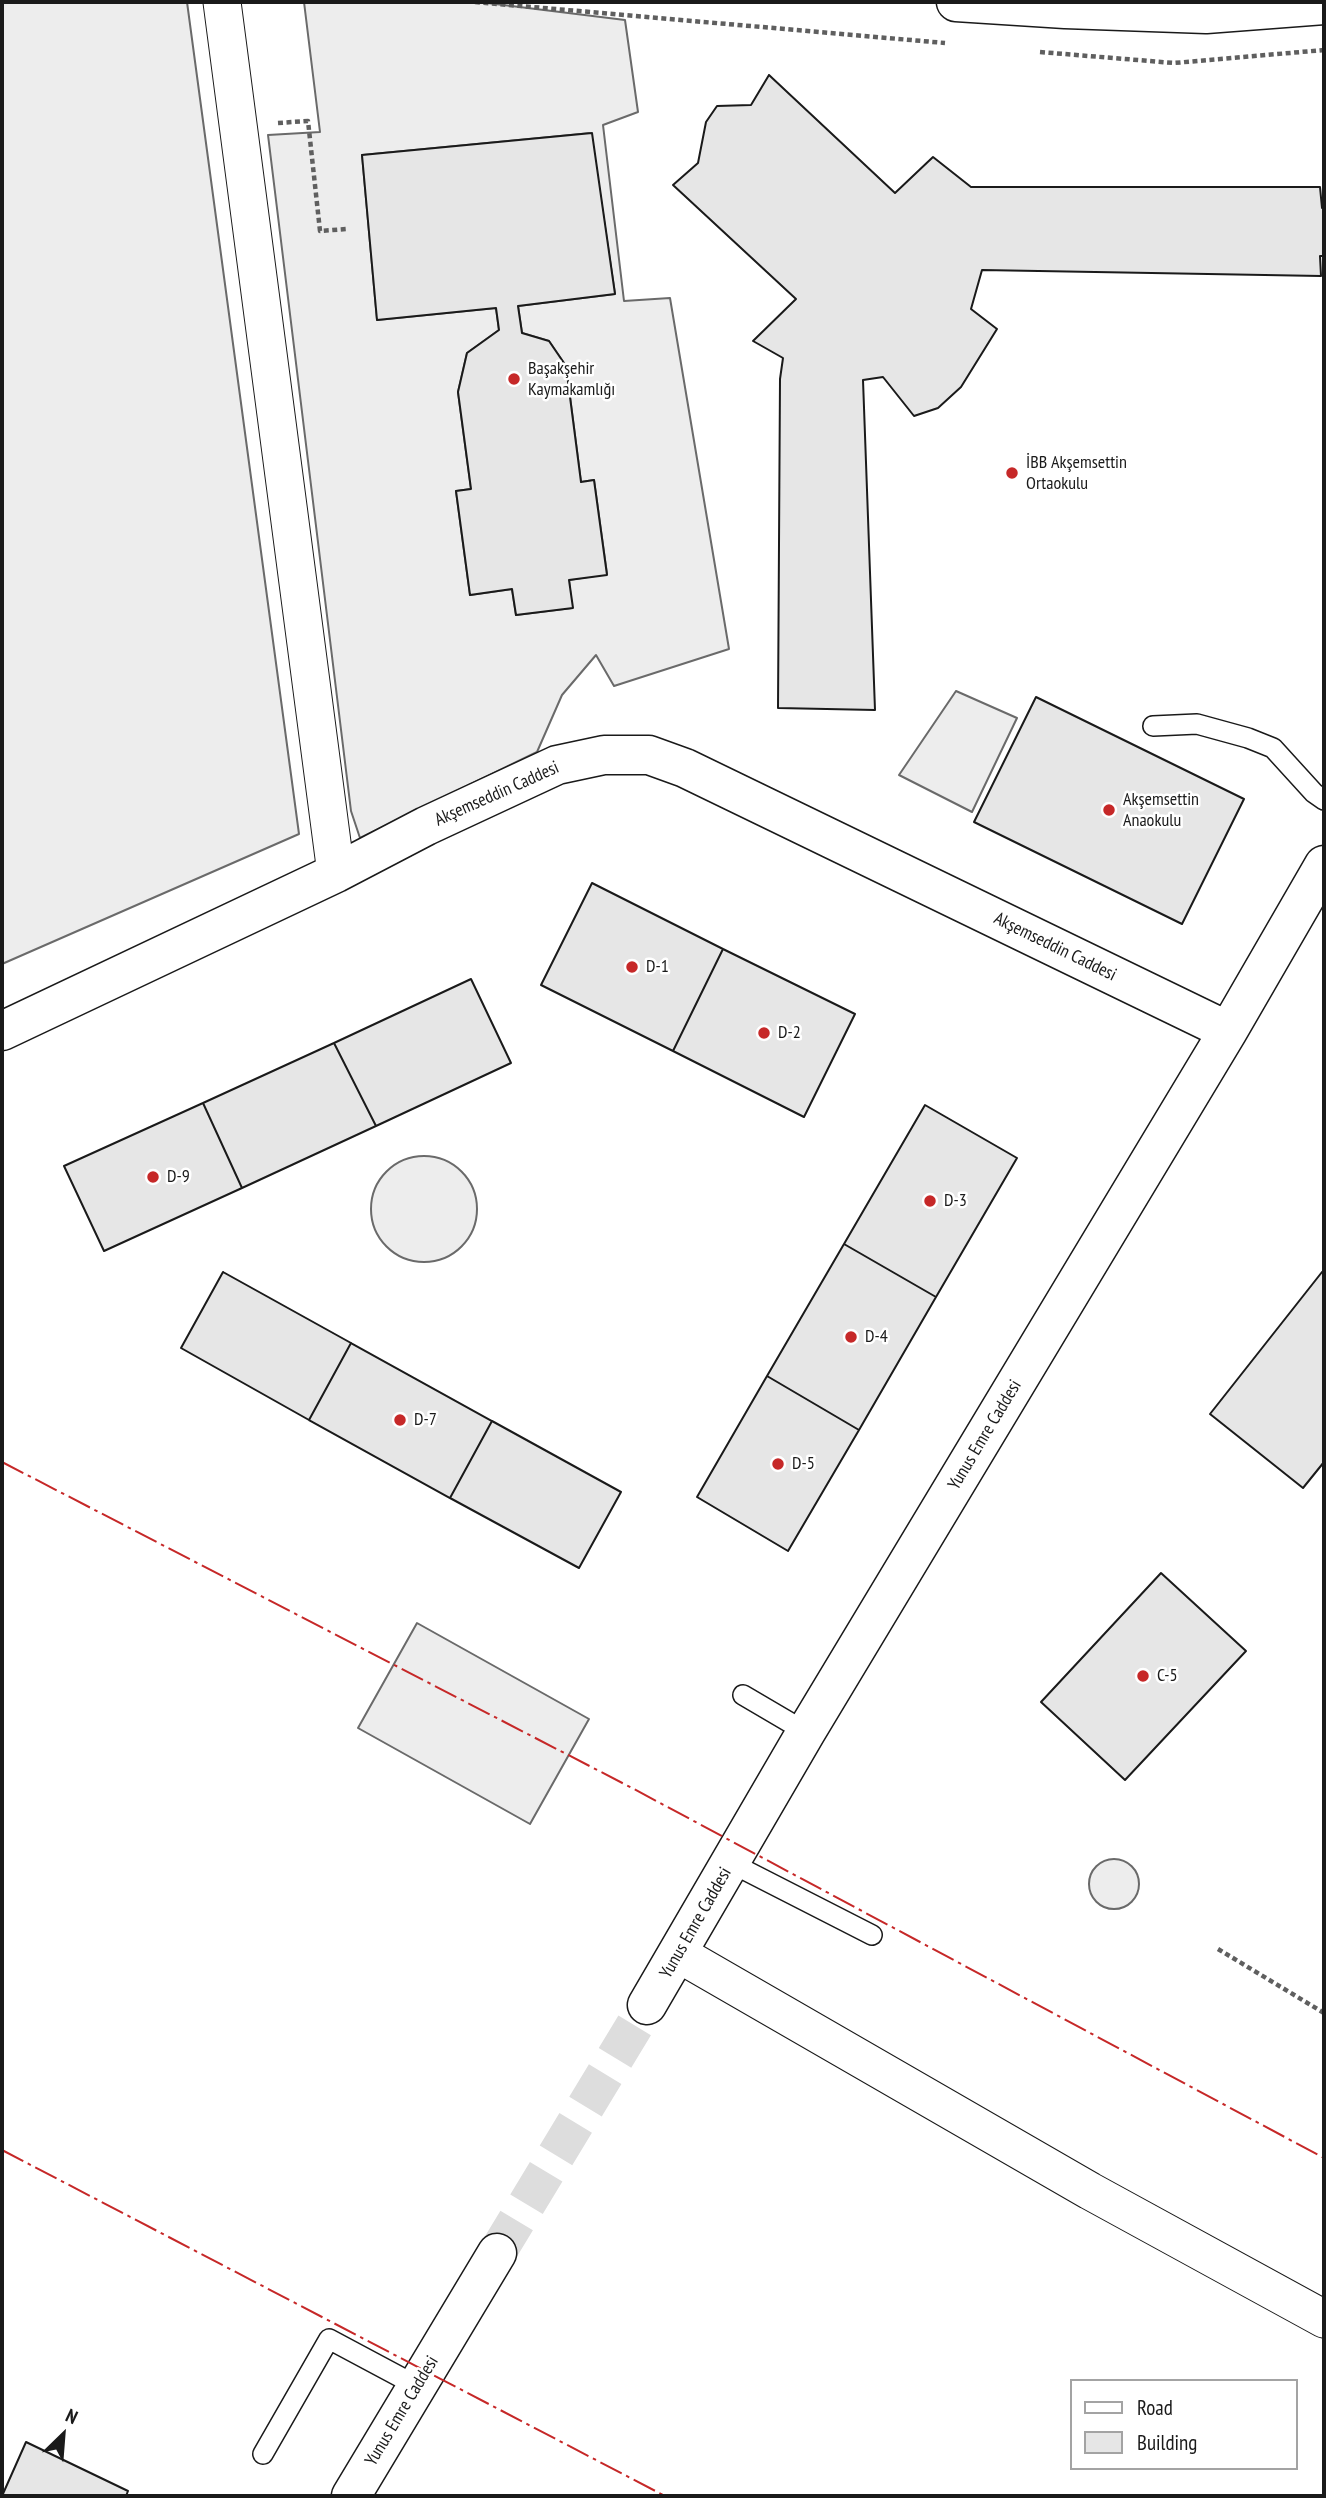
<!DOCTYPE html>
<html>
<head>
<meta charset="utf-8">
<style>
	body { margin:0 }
	#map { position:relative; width:1326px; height:2498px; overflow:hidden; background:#fff; font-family:"PT Sans Narrow",sans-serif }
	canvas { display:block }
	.frame { position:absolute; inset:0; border:4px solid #1a1a1a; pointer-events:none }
	.legend { position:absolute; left:1070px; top:2379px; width:228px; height:91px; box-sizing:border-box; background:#fff; border:2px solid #a3a3a3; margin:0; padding:9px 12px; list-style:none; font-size:21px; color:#1a1a1a }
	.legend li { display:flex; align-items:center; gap:14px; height:35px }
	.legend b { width:35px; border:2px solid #a3a3a3 }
	.north { position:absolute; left:28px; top:2400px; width:70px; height:70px; -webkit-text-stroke:5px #fff; paint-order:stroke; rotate:25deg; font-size:19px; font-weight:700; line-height:28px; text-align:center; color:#1a1a1a }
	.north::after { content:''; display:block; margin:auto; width:24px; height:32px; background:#1a1a1a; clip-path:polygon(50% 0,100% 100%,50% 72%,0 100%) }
</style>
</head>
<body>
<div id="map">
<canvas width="1326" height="2498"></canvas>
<div class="frame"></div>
<ul class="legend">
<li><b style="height:9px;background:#fff"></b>Road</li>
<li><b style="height:19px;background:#e6e6e6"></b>Building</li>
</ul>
<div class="north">N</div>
</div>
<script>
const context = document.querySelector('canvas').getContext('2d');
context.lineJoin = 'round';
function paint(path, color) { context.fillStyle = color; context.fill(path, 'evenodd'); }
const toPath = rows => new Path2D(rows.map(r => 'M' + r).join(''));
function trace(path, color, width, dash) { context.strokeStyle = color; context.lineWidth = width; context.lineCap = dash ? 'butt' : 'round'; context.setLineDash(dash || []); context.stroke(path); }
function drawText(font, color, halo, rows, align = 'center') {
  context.font = font + ' "PT Sans Narrow",sans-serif'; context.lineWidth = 5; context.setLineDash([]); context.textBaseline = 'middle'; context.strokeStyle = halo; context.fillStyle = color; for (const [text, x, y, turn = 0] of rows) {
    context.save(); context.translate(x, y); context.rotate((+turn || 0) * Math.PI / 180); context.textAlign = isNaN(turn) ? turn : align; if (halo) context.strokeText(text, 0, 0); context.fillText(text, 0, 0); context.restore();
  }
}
const built = toPath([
	[2,2,187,2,299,834,2,964,2,2],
	[304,2,479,2,625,20,638,112,603,125,624,301,670,298,729,649,614,686,596,655,562,695,537,752,360,838,351,811,268,135,320,132,304,2],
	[591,133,615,294,518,306,522,333,549,341,566,366,581,482,594,480,607,574,569,580,572,608,516,615,512,589,470,595,456,491,471,489,458,392,467,353,499,330,496,308,377,320,362,155,591,133],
	[956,691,1017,718,972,812,899,775,956,691],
	'371 1209a53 53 0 1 1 106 0a53 53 0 1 1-106 0Z',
	[417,1623,589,1719,530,1824,358,1728,417,1623],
	'1089 1884a25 25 0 1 1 50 0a25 25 0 1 1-50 0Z'
]);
const building = toPath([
	[769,75,895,193,933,157,971,187,1320,187,1322,208,1324,208,1324,256,1320,256,1321,276,982,270,971,309,997,329,961,387,938,408,914,416,883,377,863,380,875,710,778,708,780,379,783,358,753,341,796,299,673,185,698,163,706,122,717,106,751,105,769,75],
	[592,133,615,294,518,306,522,333,549,341,566,366,581,482,594,480,607,575,569,580,573,608,516,615,512,589,470,595,456,491,471,489,458,392,467,353,499,330,496,308,377,320,362,155,592,133],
	[1036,697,1244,799,1182,924,974,822,1036,697],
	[592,883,723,949,673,1051,541,985,592,883],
	[723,949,855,1014,804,1117,673,1051,723,949],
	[471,979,511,1063,376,1126,334,1043,471,979],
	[334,1043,376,1126,242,1188,203,1103,334,1043],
	[203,1103,242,1188,104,1251,64,1166,203,1103],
	[925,1105,1017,1158,936,1297,844,1244,925,1105],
	[844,1244,936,1297,859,1430,767,1376,844,1244],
	[223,1272,351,1343,309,1420,181,1348,223,1272],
	[1322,1272,1324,1273,1324,1462,1303,1488,1210,1414,1322,1272],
	[351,1343,492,1421,450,1498,309,1420,351,1343],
	[767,1376,859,1430,788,1551,697,1497,767,1376],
	[492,1421,621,1492,579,1568,450,1498,492,1421],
	[1161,1573,1246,1651,1125,1780,1041,1702,1161,1573],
	[26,2442,128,2491,126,2496,2,2496,26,2442]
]);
const secondaryTunnel = toPath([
	[497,2253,647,2005]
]);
const path = toPath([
	[475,2,945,43],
	[1040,52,1174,63,1324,50],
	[278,123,308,121,320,231,346,229],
	[1218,1949,1324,2013]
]);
const lane = toPath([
	[1153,726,1197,724,1248,738,1273,748,1314,793,1324,800],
	[743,1695,806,1732],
	[731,1863,872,1935],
	[263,2454,329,2339,417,2386]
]);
const street = toPath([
	[222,2,336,873],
	[679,1954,1090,2191,1324,2319]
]);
const secondary = toPath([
	[2,1031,336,873,426,826,557,765,604,755,649,755,685,768,1228,1031],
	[647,2005,806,1732,1228,1031,1324,865],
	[351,2496,497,2253]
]);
const primary = toPath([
	[956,2,1065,9,1206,14,1324,5]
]);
const power = toPath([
	[2,1462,632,1788,1324,2158],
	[2,2150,665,2496]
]);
const markers = [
	[514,379,7,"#c62828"],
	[1012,473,7,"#c62828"],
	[1109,810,7,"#c62828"],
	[632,967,7,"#c62828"],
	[764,1033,7,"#c62828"],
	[153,1177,7,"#c62828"],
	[930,1201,7,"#c62828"],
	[851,1337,7,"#c62828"],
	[400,1420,7,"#c62828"],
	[778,1464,7,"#c62828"],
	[1143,1676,7,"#c62828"]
];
const poiNames = [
	["Başakşehir",528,369],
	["Kaymakamlığı",528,390],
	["İBB Akşemsettin",1026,463],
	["Ortaokulu",1026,484],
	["Akşemsettin",1123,800],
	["Anaokulu",1123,821],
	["D-1",646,967],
	["D-2",778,1033],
	["D-9",167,1177],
	["D-3",944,1201],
	["D-4",865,1337],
	["D-7",414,1420],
	["D-5",792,1464],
	["C-5",1157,1676]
];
const streetNames = [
	["Akşemseddin Caddesi",497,794,-24],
	["Akşemseddin Caddesi",1055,947,26],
	["Yunus Emre Caddesi",985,1435,-59],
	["Yunus Emre Caddesi",696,1923,-60],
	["Yunus Emre Caddesi",402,2411,-59]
];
paint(built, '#ededed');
trace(built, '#6a6a6a', 2);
paint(building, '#e6e6e6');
trace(building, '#1a1a1a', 2);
trace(secondaryTunnel, '#ddd', 38, [38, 19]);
trace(lane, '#1a1a1a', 22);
trace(street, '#1a1a1a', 39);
trace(secondary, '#1a1a1a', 41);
trace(primary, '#1a1a1a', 41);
trace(path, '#5f5f5f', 4.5, [5, 3.5]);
trace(lane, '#fff', 19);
trace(street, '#fff', 37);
trace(secondary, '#fff', 38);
trace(primary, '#fff', 38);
trace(power, '#c62828', 2, [24, 5, 3.5, 5]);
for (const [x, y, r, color] of markers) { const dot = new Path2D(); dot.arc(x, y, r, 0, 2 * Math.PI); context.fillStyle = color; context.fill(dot); trace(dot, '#fff', 2.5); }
drawText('18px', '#1a1a1a', '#fff', poiNames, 'left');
drawText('18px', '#1a1a1a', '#fff', streetNames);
</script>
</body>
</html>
